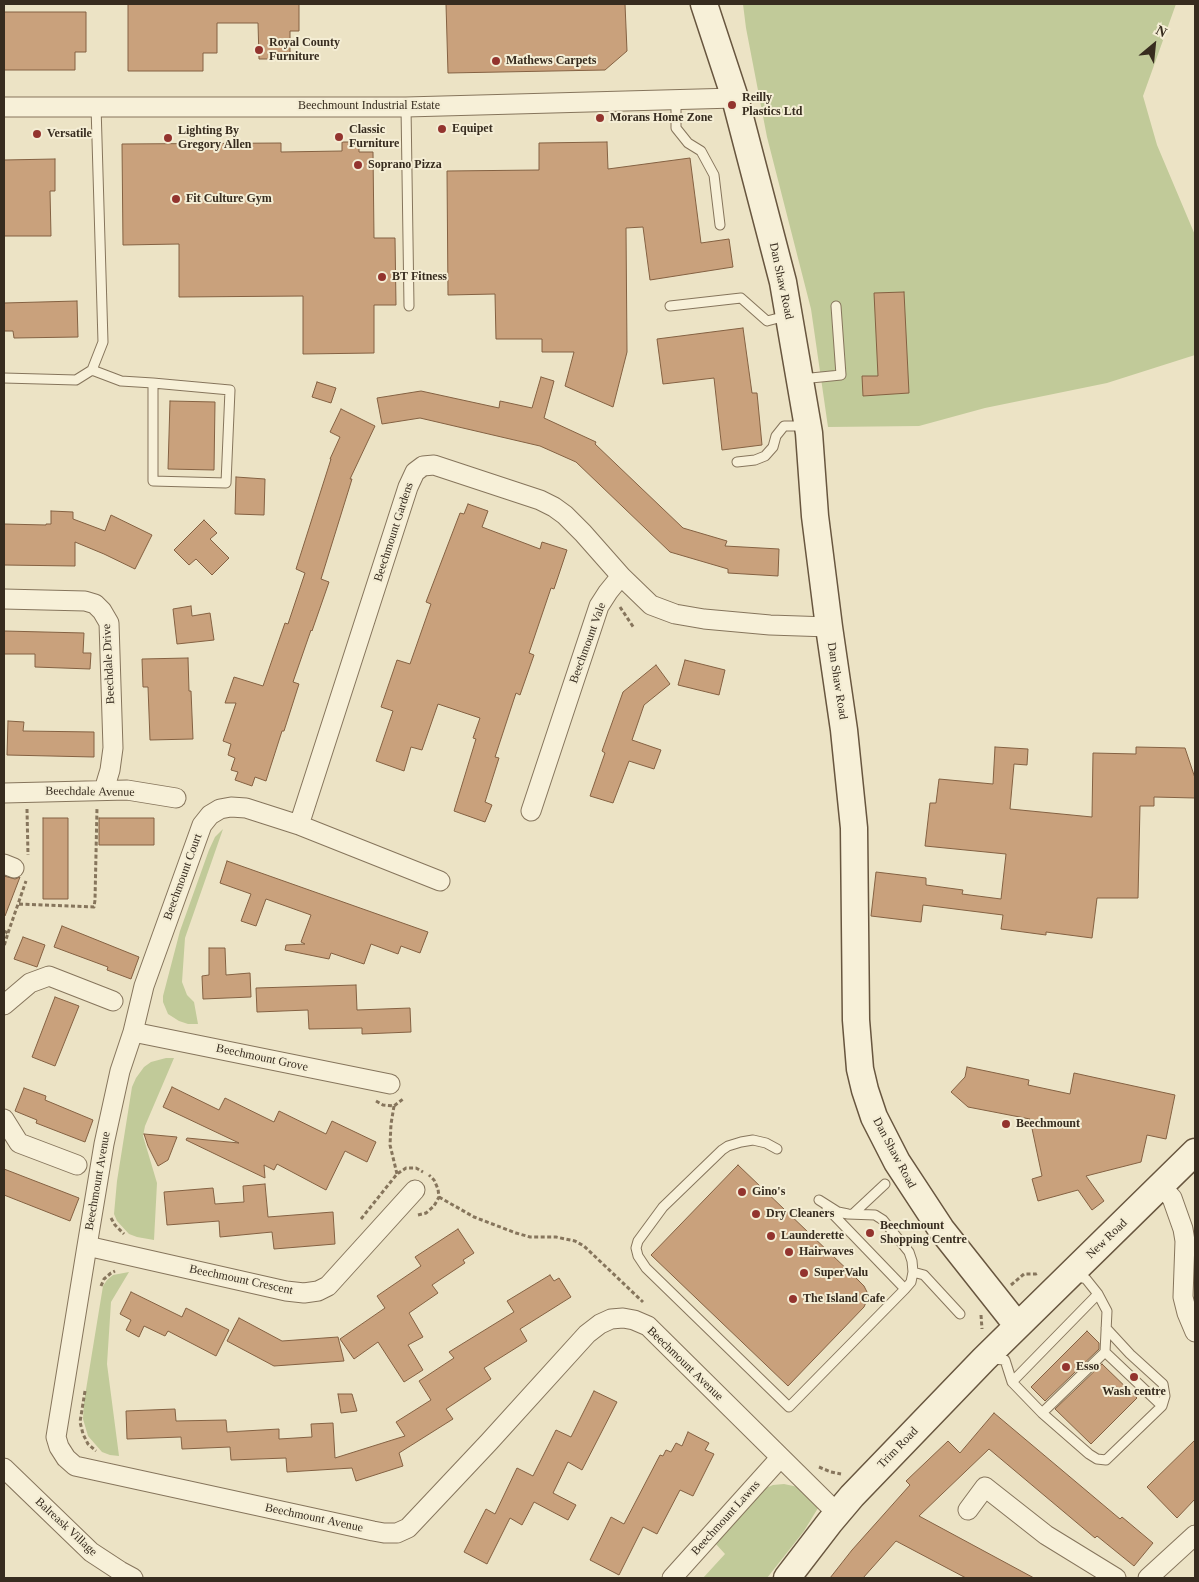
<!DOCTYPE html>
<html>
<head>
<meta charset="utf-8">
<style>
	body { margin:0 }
	#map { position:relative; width:1199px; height:1582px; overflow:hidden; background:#ece3c5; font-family:"Times New Roman",serif }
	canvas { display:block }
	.frame { position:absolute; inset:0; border:5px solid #372c1f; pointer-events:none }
	.north { position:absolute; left:1129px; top:20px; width:50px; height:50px; -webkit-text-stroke:4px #f4edd4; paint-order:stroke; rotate:28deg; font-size:14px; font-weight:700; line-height:20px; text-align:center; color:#372c1f }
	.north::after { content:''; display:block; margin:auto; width:18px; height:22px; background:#372c1f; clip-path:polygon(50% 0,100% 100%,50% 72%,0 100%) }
</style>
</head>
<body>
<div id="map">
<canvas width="1199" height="1582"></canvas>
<div class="frame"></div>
<div class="north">N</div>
</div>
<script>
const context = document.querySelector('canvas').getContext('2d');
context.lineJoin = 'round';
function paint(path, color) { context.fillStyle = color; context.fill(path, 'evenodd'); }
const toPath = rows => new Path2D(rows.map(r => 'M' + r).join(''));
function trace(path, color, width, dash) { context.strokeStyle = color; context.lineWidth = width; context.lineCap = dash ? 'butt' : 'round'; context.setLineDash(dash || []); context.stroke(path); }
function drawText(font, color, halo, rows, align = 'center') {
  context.font = font + ' "Times New Roman",serif'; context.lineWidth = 4; context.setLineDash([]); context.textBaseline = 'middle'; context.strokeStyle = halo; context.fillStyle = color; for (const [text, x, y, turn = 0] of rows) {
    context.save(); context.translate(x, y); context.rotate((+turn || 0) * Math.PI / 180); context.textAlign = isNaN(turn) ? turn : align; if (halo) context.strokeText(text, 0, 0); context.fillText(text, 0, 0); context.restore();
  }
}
const green = toPath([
	[743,4,1176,4,1143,96,1157,145,1195,235,1195,355,1107,383,985,408,919,426,828,427,811,309,767,137,746,28],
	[223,829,185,938,182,982,187,995,194,1002,198,1024,188,1024,179,1021,168,1014,163,1002,163,996,180,931,209,850,215,837],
	[166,1058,174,1058,145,1126,143,1136,157,1183,154,1240,137,1237,129,1234,117,1221,114,1214,117,1181,132,1087,136,1078,144,1067,151,1062],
	[129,1272,111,1302,107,1364,119,1456,110,1455,102,1452,88,1436,83,1419,84,1402,103,1286,107,1280,113,1275],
	[784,1484,798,1487,816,1504,818,1508,804,1531,767,1578,703,1578,725,1554,715,1543,766,1488,773,1485]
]);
const building = toPath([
	[128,4,299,4,299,31,290,31,290,59,259,59,258,23,217,23,217,53,203,53,203,71,128,71,128,4],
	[446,4,625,4,627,51,605,70,448,73,446,4],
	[4,12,86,12,86,52,75,52,75,70,4,70,4,12],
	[342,142,359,142,359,152,373,152,374,238,395,238,396,305,374,305,374,353,303,354,303,296,179,297,179,244,123,245,122,144,281,143,281,152,342,151,342,142],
	[607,142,608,169,690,158,701,243,729,239,733,267,650,280,643,227,626,228,627,352,613,407,565,386,574,352,542,352,542,339,496,339,495,294,448,295,447,171,539,170,539,143,607,142],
	[55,159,55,191,50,191,51,236,4,236,4,160,55,159],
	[904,292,909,393,863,396,862,376,878,376,874,293,904,292],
	[77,301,78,337,14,338,13,331,4,331,4,303,77,301],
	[743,328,752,393,757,393,762,445,722,450,714,378,663,384,657,339,743,328],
	[541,377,554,381,544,418,596,442,595,444,683,528,727,541,725,546,779,549,778,576,728,573,728,569,670,552,576,462,540,446,420,418,382,424,377,398,421,391,499,408,500,401,532,408,541,377],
	[317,382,336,388,331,403,312,397,317,382],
	[170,401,215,402,214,470,168,469,170,401],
	[341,409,375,426,350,479,352,479,321,579,329,582,312,631,311,630,293,682,299,684,284,731,282,731,266,781,255,777,252,786,235,780,238,772,231,770,235,758,228,755,231,744,223,741,236,703,225,703,234,677,263,686,285,623,288,624,305,573,296,569,331,459,330,459,340,437,330,432,341,409],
	[236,477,265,479,264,515,235,514,236,477],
	[468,504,488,511,482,527,540,549,542,542,567,550,554,589,551,588,529,653,534,655,520,695,516,693,495,757,499,758,485,802,492,805,485,822,454,811,476,739,473,738,480,718,438,704,422,750,411,747,404,771,376,761,393,711,381,707,397,660,410,664,431,604,426,602,434,581,460,513,464,514,468,504],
	[51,511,73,512,73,519,105,531,111,515,152,535,135,569,104,554,75,542,75,566,4,565,4,524,46,525,46,524,51,524,51,511],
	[204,520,217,533,210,539,229,558,212,575,196,559,189,565,174,550,204,520],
	[191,606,192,616,210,613,214,640,177,644,173,609,191,606],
	[4,631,84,633,83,653,91,653,90,669,35,667,35,654,4,654,4,631],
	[188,658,189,691,191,691,193,739,150,740,148,687,143,687,142,659,188,658],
	[685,660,725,670,719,695,678,685,685,660],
	[656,665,670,684,644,705,632,740,661,750,654,769,629,761,613,803,590,796,605,753,602,751,623,692,656,665],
	[8,721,24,722,23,731,94,732,94,757,7,755,8,721],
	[995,747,1028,749,1027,765,1014,764,1010,809,1092,817,1093,753,1136,754,1136,747,1185,748,1195,778,1195,798,1154,797,1154,806,1140,806,1138,898,1097,898,1092,938,1046,932,1046,935,1001,929,1003,915,923,905,921,922,871,916,876,872,926,878,926,885,963,890,962,894,1001,899,1006,854,925,846,930,803,936,803,939,779,993,784,995,747],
	[43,818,68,818,68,899,43,899,43,818],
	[99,818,154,818,154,845,99,845,99,818],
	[227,861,428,932,420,953,401,946,398,954,371,944,364,964,331,953,329,959,285,950,286,945,305,944,301,942,311,915,266,899,256,926,241,921,251,894,220,883,227,861],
	[4,876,15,879,20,877,5,916,4,916,4,876],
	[62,926,139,957,131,979,107,970,108,967,54,947,62,926],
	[23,937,45,945,37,967,14,959,23,937],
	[209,948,225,948,226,975,250,973,251,997,203,999,202,976,209,975,209,948],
	[356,985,357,1010,410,1008,411,1032,362,1034,362,1028,309,1029,308,1010,257,1012,256,988,356,985],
	[55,997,79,1006,55,1066,32,1057,55,997],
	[967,1067,1029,1080,1028,1085,1070,1094,1074,1073,1175,1095,1166,1139,1147,1135,1141,1162,1086,1176,1104,1201,1092,1210,1078,1190,1038,1201,1032,1179,1042,1176,1030,1119,968,1107,951,1092,965,1077,967,1067],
	[172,1087,219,1110,225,1098,274,1122,279,1111,326,1134,332,1121,376,1142,367,1162,345,1151,326,1190,277,1164,274,1170,264,1165,265,1178,186,1140,187,1138,239,1143,163,1107,172,1087],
	[24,1088,46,1096,45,1100,93,1120,85,1142,36,1123,37,1120,15,1111,24,1088],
	[144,1134,177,1137,168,1160,158,1166,148,1146,144,1134],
	[738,1165,855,1277,864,1286,867,1292,867,1300,864,1307,788,1386,651,1255,738,1165],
	[4,1169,79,1198,70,1221,4,1195,4,1169],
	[265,1184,268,1217,333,1212,335,1244,274,1249,272,1232,220,1237,219,1221,167,1225,164,1192,213,1188,215,1204,244,1202,243,1186,265,1184],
	[458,1229,474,1253,463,1260,465,1263,432,1285,438,1293,409,1313,423,1337,408,1345,423,1370,404,1382,378,1342,354,1359,340,1339,385,1308,377,1296,421,1266,415,1257,458,1229],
	[550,1275,554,1281,559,1278,571,1297,520,1329,527,1341,484,1368,491,1379,446,1409,453,1419,399,1453,403,1466,356,1481,352,1468,287,1472,286,1458,231,1460,230,1447,182,1449,181,1437,127,1439,126,1411,175,1409,176,1421,226,1420,227,1432,279,1429,279,1439,312,1437,311,1424,333,1423,335,1458,405,1436,396,1422,431,1400,419,1381,454,1358,449,1352,514,1312,507,1301,550,1275],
	[131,1292,182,1317,186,1308,229,1330,216,1356,168,1331,165,1336,144,1326,139,1337,126,1330,131,1320,120,1314,131,1292],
	[239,1318,282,1341,338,1337,344,1361,274,1366,227,1341,239,1318],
	[1087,1331,1099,1343,1099,1349,1045,1401,1031,1387,1087,1331],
	[1102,1364,1137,1398,1091,1444,1055,1409,1102,1364],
	[594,1391,617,1402,582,1470,568,1462,553,1493,576,1505,568,1520,534,1502,522,1525,510,1518,487,1564,464,1552,486,1509,495,1514,517,1468,533,1476,556,1430,571,1437,594,1391],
	[338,1394,352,1394,357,1411,341,1413,338,1394],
	[994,1413,1120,1519,1122,1517,1153,1543,1134,1566,1097,1536,1095,1538,989,1449,919,1516,1034,1578,966,1578,896,1541,863,1578,830,1578,852,1550,910,1485,906,1481,948,1441,960,1453,994,1413],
	[688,1432,709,1443,705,1450,714,1454,693,1496,680,1490,657,1534,643,1527,619,1575,590,1560,611,1517,624,1524,660,1455,663,1456,666,1450,671,1452,676,1443,682,1446,688,1432],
	[1195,1440,1195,1499,1177,1518,1147,1487,1195,1440]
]);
const path = toPath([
	[620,607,634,628],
	[27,809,28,855],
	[19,904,94,907,95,900,97,808],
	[4,931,8,933,4,946],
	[8,933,26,881],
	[376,1101,383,1105,394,1106,403,1099],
	[394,1106,391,1124,390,1145,397,1174],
	[439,1197,474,1217,516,1233,530,1237,556,1237,575,1241,584,1246,643,1302],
	[418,1215,426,1213,434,1206,439,1197,438,1189,434,1180,429,1175],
	[111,1218,115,1225,124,1234],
	[361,1219,397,1174,406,1168,416,1168,423,1172],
	[1011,1285,1024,1274,1036,1274,1038,1273],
	[101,1286,104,1279,111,1273,115,1271],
	[981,1315,982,1329],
	[85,1391,80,1422,83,1434,88,1444,96,1451],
	[819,1467,831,1472,841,1474]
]);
const lane = toPath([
	[676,100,676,128,688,143,701,151,714,175,720,225],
	[406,107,409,306],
	[670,306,741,298,767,321,786,316],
	[92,370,121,381,153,383,230,390,226,483,153,481,153,383],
	[4,378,76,380,92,370,103,342,96,106],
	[801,379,841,375,836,306],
	[737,462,755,460,765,456,773,447,776,436,784,426,805,426],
	[777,1149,766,1143,753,1140,741,1142,728,1146,722,1150,663,1207,638,1241,636,1248,638,1256,646,1268,789,1407,905,1289,911,1282,913,1272,912,1261,909,1252,883,1220,875,1215,848,1214,838,1212,819,1200],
	[827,1208,905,1289],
	[854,1213,885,1184],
	[913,1272,924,1275,960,1314],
	[1106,1328,1130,1354,1163,1384,1165,1396,1162,1406],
	[991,1359,1005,1360,1012,1382,1042,1413,1089,1454,1097,1459,1106,1460,1162,1406,1105,1352],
	[1012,1382,1098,1294],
	[1042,1413,1105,1352,1107,1311,1098,1294,1086,1279,1074,1276]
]);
const street = toPath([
	[4,107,406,107,735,98],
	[4,599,85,601,95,604,102,611,109,623,113,748,110,770,104,790],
	[4,793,127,790,176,798],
	[531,811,599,606,608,592,621,576,651,605,675,614,704,619,770,625,829,627],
	[299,825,408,487,415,472,423,466,434,465,540,500,554,507,565,515,583,533,621,576],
	[4,864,14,868],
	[440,881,299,825,246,808,231,807,220,809,210,815,202,825,144,986,133,1032,120,1071,104,1144,87,1246,56,1437,59,1447,66,1458,75,1466,373,1531,384,1533,397,1533,408,1528,489,1442,587,1334,600,1324,611,1319,623,1318,634,1320,648,1326,837,1513],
	[4,1005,30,983,49,976,113,1001],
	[133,1032,390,1084],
	[4,1119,19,1143,77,1165],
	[1161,1186,1172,1198,1183,1229,1185,1241,1183,1297,1187,1313,1195,1332],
	[87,1246,286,1291,304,1293,318,1291,328,1286,415,1190],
	[4,1468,91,1552,120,1571,133,1578],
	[968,1510,985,1487,1046,1535,1116,1578],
	[672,1578,780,1458],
	[1148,1578,1195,1535]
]);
const secondary = toPath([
	[704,4,735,98,783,282,809,433,815,516,829,627,844,730,854,828,856,1020,860,1069,865,1090,874,1117,897,1162,941,1229,1017,1325],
	[787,1578,830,1522,852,1496,984,1359,1195,1152]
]);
const markers = [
	[259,50,5,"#93342e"],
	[496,61,5,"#93342e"],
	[732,105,5,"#93342e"],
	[600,118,5,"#93342e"],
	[442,129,5,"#93342e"],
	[37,134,5,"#93342e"],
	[339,137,5,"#93342e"],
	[168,138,5,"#93342e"],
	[358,165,5,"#93342e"],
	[176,199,5,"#93342e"],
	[382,277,5,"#93342e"],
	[1006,1124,5,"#93342e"],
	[742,1192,5,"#93342e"],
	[756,1214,5,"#93342e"],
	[870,1233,5,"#93342e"],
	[771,1236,5,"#93342e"],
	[789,1252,5,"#93342e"],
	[804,1273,5,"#93342e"],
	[793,1299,5,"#93342e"],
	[1066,1367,5,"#93342e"],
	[1134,1377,5,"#93342e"]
];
const poiNames = [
	["Royal County",269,43],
	["Furniture",269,57],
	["Mathews Carpets",506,61],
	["Reilly",742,98],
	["Plastics Ltd",742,112],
	["Morans Home Zone",610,118],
	["Equipet",452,129],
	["Classic",349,130],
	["Furniture",349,144],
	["Lighting By",178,131],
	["Gregory Allen",178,145],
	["Versatile",47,134],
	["Soprano Pizza",368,165],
	["Fit Culture Gym",186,199],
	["BT Fitness",392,277],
	["Beechmount",1016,1124],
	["Gino's",752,1192],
	["Dry Cleaners",766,1214],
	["Beechmount",880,1226],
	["Shopping Centre",880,1240],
	["Launderette",781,1236],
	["Hairwaves",799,1252],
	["SuperValu",814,1273],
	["The Island Cafe",803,1299],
	["Esso",1076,1367],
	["Wash centre",1134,1392,"center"]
];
const streetNames = [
	["Beechmount Industrial Estate",369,106],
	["Dan Shaw Road",781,281,78],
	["Beechmount Gardens",394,532,-72],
	["Beechmount Vale",588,643,-70],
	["Beechdale Drive",109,664,-93],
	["Dan Shaw Road",837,681,81],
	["Beechdale Avenue",90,792,1],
	["Beechmount Court",183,877,-70],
	["Beechmount Grove",262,1058,12],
	["Dan Shaw Road",894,1153,62],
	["Beechmount Avenue",98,1181,-80],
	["New Road",1107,1239,-44],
	["Beechmount Crescent",241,1280,12],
	["Beechmount Avenue",685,1364,44],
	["Trim Road",898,1448,-46],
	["Beechmount Avenue",314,1518,12],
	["Beechmount Lawns",726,1518,-48],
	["Balreask Village",66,1527,43]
];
paint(green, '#c1ca99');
paint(building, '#c9a17c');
trace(building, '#846142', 1);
trace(lane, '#86755c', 11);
trace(street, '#86755c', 21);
trace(secondary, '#68563f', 29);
trace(path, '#86755c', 3, [4, 2.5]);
trace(lane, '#f7f0d8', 9);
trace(street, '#f7f0d8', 19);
trace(secondary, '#f7f0d8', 26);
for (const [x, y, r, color] of markers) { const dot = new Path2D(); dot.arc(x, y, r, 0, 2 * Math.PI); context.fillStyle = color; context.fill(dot); trace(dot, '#f4edd4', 2); }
drawText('bold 12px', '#372c1f', '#f4edd4', poiNames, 'left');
drawText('12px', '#372c1f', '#f4edd4', streetNames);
</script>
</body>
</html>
